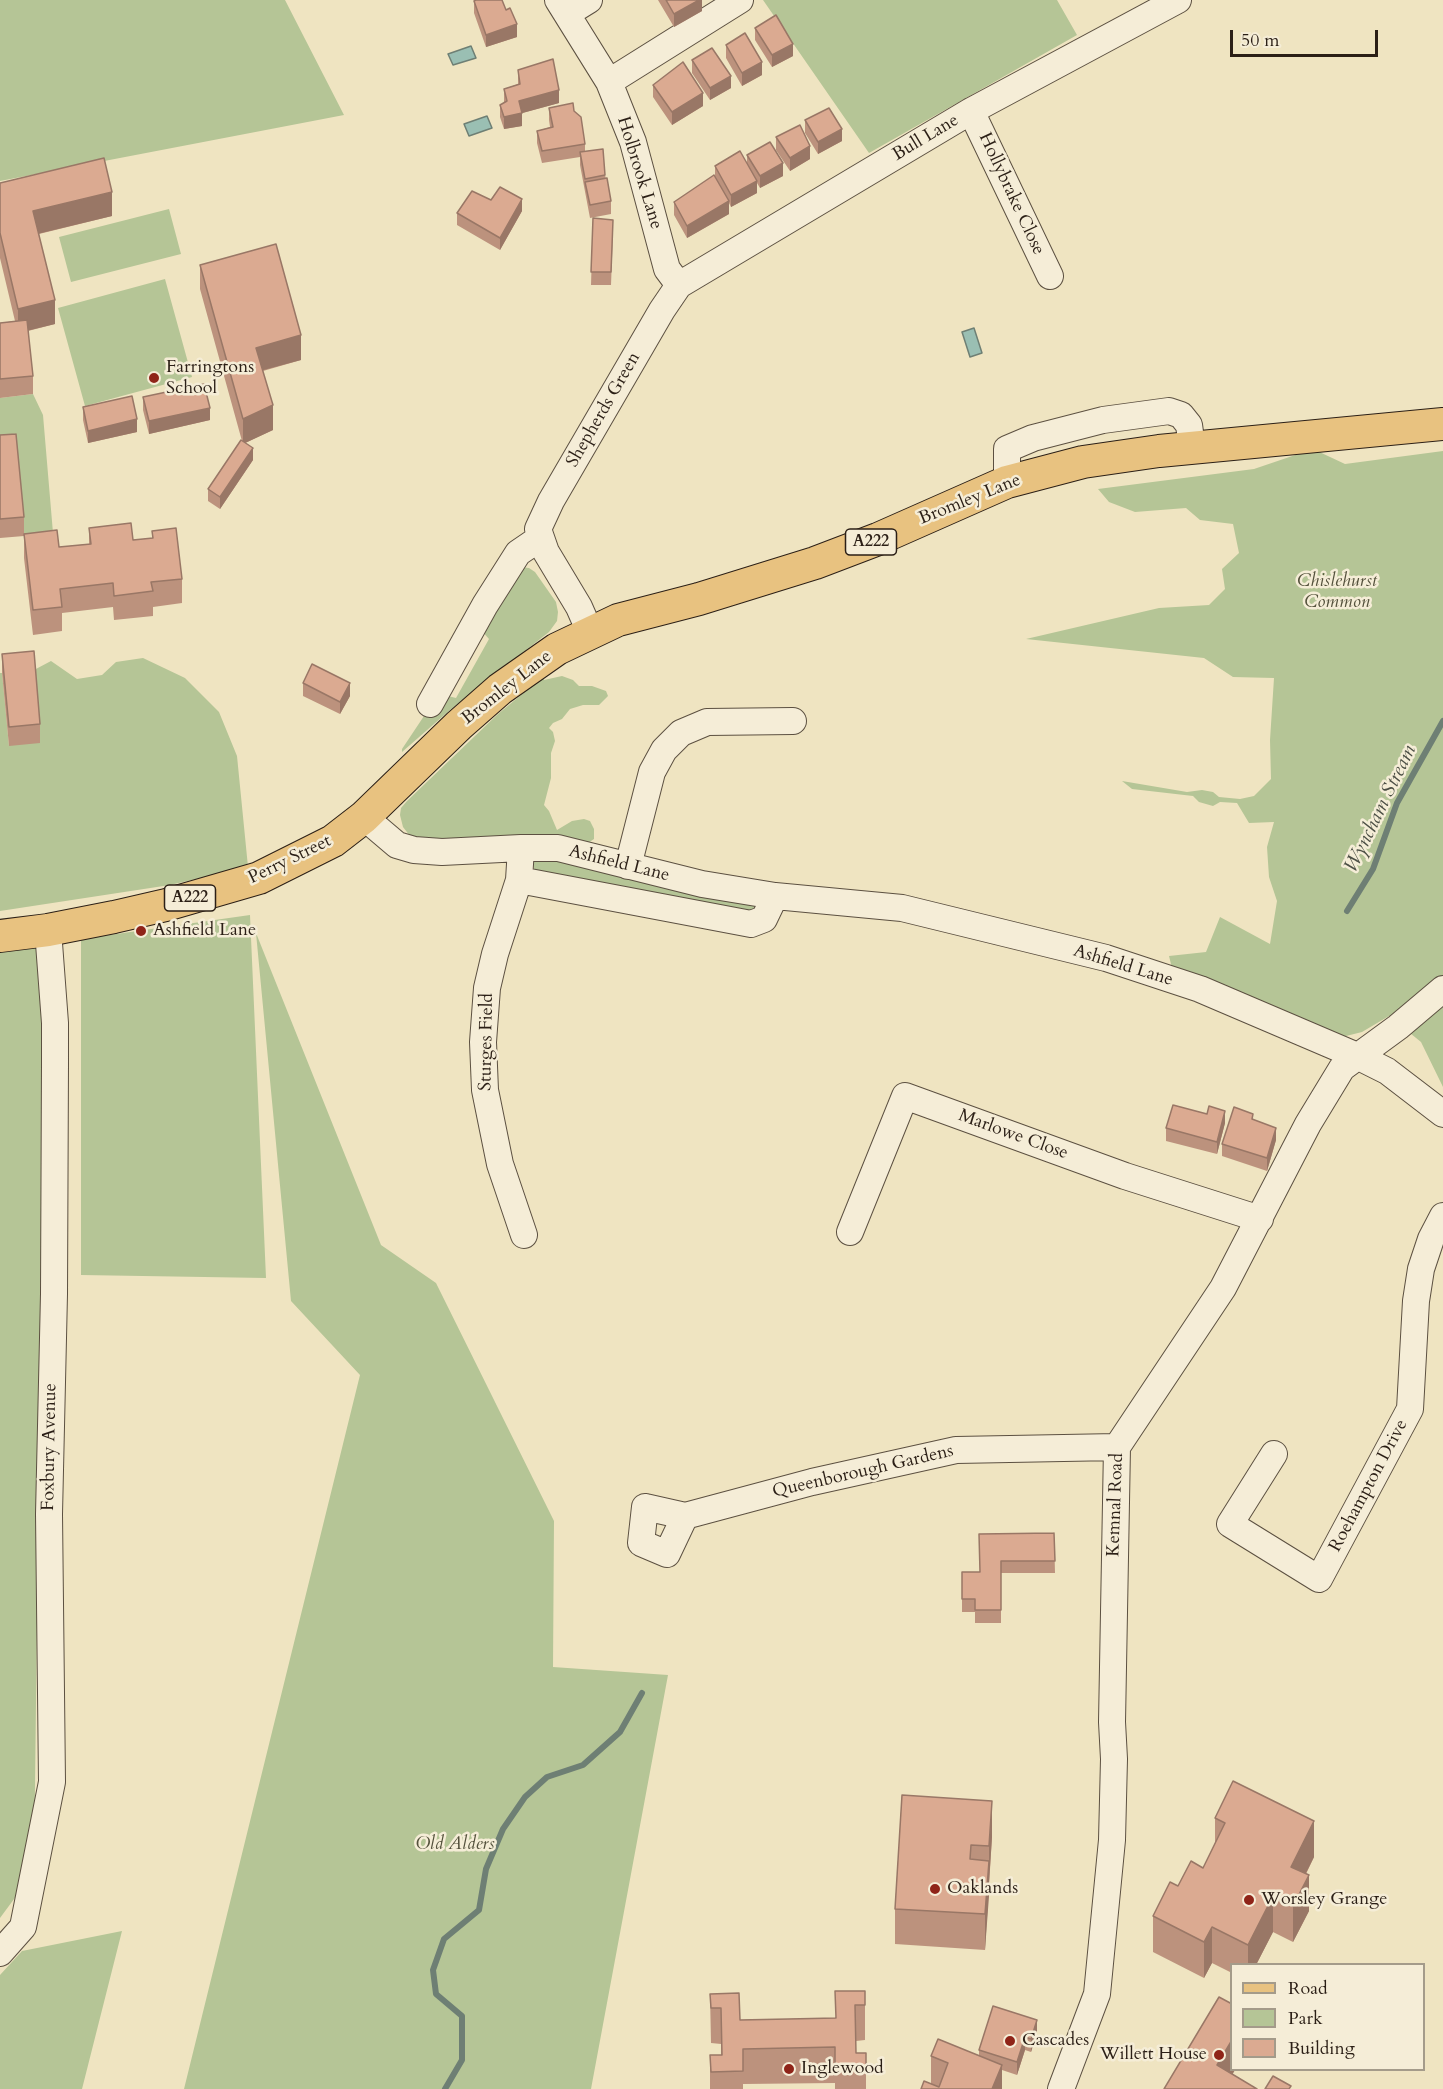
<!DOCTYPE html>
<html>
<head>
<meta charset="utf-8">
<style>
	body { margin:0 }
	#map { position:relative; width:1443px; height:2089px; overflow:hidden; background:#efe4c1; font-family:Cardo,serif }
	canvas { display:block }
	.legend { position:absolute; left:1230px; top:1963px; width:195px; height:108px; box-sizing:border-box; background:#f5edd7; border:2px solid #a49b8a; margin:0; padding:8px 10px; list-style:none; font-size:18px; color:#2b1f16 }
	.legend li { display:flex; align-items:center; gap:12px; height:30px }
	.legend b { width:30px; border:2px solid #a49b8a }
	.scale { position:absolute; left:1230px; top:30px; width:148px; height:27px; box-sizing:border-box; border:3px solid #2b1f16; border-top:0; padding-left:8px; font-size:18px; line-height:21px; white-space:nowrap; color:#2b1f16; -webkit-text-stroke:4px #f5edd7; paint-order:stroke }
</style>
</head>
<body>
<div id="map">
<canvas width="1443" height="2089"></canvas>
<ul class="legend">
<li><b style="height:8px;background:#e8c280"></b>Road</li>
<li><b style="height:16px;background:#b5c596"></b>Park</li>
<li><b style="height:16px;background:#dbaa91"></b>Building</li>
</ul>
<div class="scale">50 m</div>
</div>
<script>
const context = document.querySelector('canvas').getContext('2d');
context.lineJoin = 'round';
function paint(path, color) { context.fillStyle = color; context.fill(path, 'evenodd'); }
const toPath = rows => new Path2D(rows.map(r => 'M' + r).join(''));
function trace(path, color, width, dash) { context.strokeStyle = color; context.lineWidth = width; context.lineCap = dash ? 'butt' : 'round'; context.setLineDash(dash || []); context.stroke(path); }
function drawText(font, color, halo, rows, align = 'center') {
  context.font = font + ' Cardo,serif'; context.lineWidth = 5; context.setLineDash([]); context.textBaseline = 'middle'; context.strokeStyle = halo; context.fillStyle = color; for (const [text, x, y, turn = 0] of rows) {
    context.save(); context.translate(x, y); context.rotate((+turn || 0) * Math.PI / 180); context.textAlign = isNaN(turn) ? turn : align; if (halo) context.strokeText(text, 0, 0); context.fillText(text, 0, 0); context.restore();
  }
}
const green = toPath([
	[0,0,285,0,344,115,0,181],
	[763,0,1057,0,1077,35,869,153],
	[169,209,181,254,71,282,59,237],
	[165,279,192,377,85,406,58,308],
	[33,394,43,415,53,533,24,536,0,454,0,398],
	[1313,449,1345,464,1443,451,1443,1087,1421,1042,1389,1016,1362,1032,1338,1038,1172,968,1169,956,1206,952,1220,917,1270,944,1277,901,1269,877,1267,847,1274,822,1249,823,1237,803,1220,802,1213,806,1199,802,1193,796,1132,789,1122,781,1187,792,1202,790,1213,792,1219,797,1240,799,1254,796,1271,779,1270,740,1274,678,1233,677,1204,658,1026,639,1159,608,1209,605,1225,589,1222,569,1239,553,1233,524,1200,520,1186,508,1135,512,1109,502,1098,489,1254,469],
	[520,567,529,568,535,572,556,602,558,612,557,621,549,632,450,710,402,752,402,749,424,716,429,717,437,701,448,696,456,698,489,639,481,630],
	[143,658,185,678,219,712,237,756,248,867,170,885,0,911,0,673,2,673,9,746,34,670,51,661,77,679,102,675,116,662],
	[544,676,544,680,562,676,573,680,579,686,592,686,606,691,608,696,599,705,583,705,570,709,562,719,553,723,549,728,553,732,555,741,551,753,551,778,544,805,549,811,557,830,572,821,584,819,590,821,594,829,594,839,588,843,519,835,441,839,418,839,410,836,403,827,400,815,401,808,407,801,498,714],
	[549,858,752,904,756,908,754,914,540,874,534,869,533,863,535,859],
	[250,915,266,1278,81,1275,81,939],
	[256,933,381,1245,436,1283,554,1521,553,1667,668,1675,591,2089,184,2089,360,1375,291,1301],
	[45,935,34,1872,0,1918,0,942],
	[122,1931,82,2089,0,2089,0,1975,22,1951]
]);
const water = toPath([
	[471,46,476,58,453,65,448,54,471,46],
	[487,116,492,128,469,136,464,124,487,116],
	[974,328,982,353,970,357,962,332,974,328]
]);
const stream = toPath([
	[1347,911,1373,869,1397,803,1443,721],
	[445,2089,462,2060,462,2016,436,1994,433,1970,444,1939,479,1910,486,1869,503,1829,525,1797,547,1777,583,1765,620,1732,642,1693]
]);
const minor = toPath([
	[558,0,609,82,633,142,667,269,679,285],
	[568,13,589,0],
	[609,82,740,0],
	[971,111,1050,276],
	[1007,482,1007,449,1033,438,1103,420,1169,411,1181,415,1189,425,1192,447],
	[590,632,579,607,546,552,538,529,551,501,662,310,679,285,971,111,1178,0],
	[430,704,485,605,518,553,540,538],
	[364,817,397,845,414,850,442,852,521,848,558,848,702,884,775,896,902,908,1106,958,1200,989,1357,1056,1387,1071,1443,1114],
	[521,848,519,880,495,954,487,988,483,1042,485,1090,500,1164,524,1235],
	[628,866,652,772,664,750,681,733,707,722,793,721],
	[519,880,751,924,764,919,775,896],
	[850,1232,905,1096,1125,1176,1260,1219],
	[1274,1454,1230,1524,1319,1579,1410,1409,1416,1301,1421,1269,1431,1239,1443,1216],
	[645,1507,685,1516,667,1554,641,1543,645,1507],
	[685,1516,812,1482,956,1450,1117,1447],
	[0,1953,23,1927,52,1782,49,1514,54,1294,55,1063,55,1023,48,930],
	[1061,2089,1097,1994,1112,1840,1114,1759,1112,1722,1117,1447,1223,1288,1308,1124,1342,1068,1398,1027,1443,989]
]);
const major = toPath([
	[0,936,48,930,114,917,166,905,259,878,333,841,364,817,459,725,500,689,557,649,618,620,699,599,815,563,878,539,1007,482,1083,462,1159,451,1443,424]
]);
const wall = toPath([
	[658,0,702,0,702,11,674,27],
	[474,1,517,37,486,47,474,13],
	[755,28,793,56,772,67,755,40],
	[726,45,762,75,742,86,726,58],
	[692,60,731,88,710,100,692,73],
	[518,70,559,103,522,113,522,126,504,129,500,117,500,105,504,103,504,89,518,84],
	[653,85,703,106,672,125,653,97],
	[549,108,574,111,585,144,585,152,605,175,611,201,611,214,590,218,580,165,580,157,542,163,537,143,537,131,550,127,549,120],
	[805,120,842,141,818,154,805,133],
	[776,137,810,159,790,171,776,150],
	[747,155,783,176,760,188,757,183,757,193,731,207,729,203,729,214,687,238,674,215,674,202,715,176,715,166,747,163],
	[0,183,112,216,39,234,55,324,28,331,33,376,33,394,0,398,0,323,15,321,0,258],
	[491,200,522,211,500,250,457,225,457,213],
	[593,218,613,232,611,285,591,285],
	[200,265,301,360,263,371,273,430,245,443,253,460,220,509,208,501,208,489,242,441,200,289],
	[143,397,210,420,149,434,143,410],
	[83,407,137,432,88,443,83,420],
	[0,435,24,517,24,533,59,547,89,544,89,528,133,540,152,538,152,531,182,579,182,603,153,607,153,616,114,620,113,607,62,613,62,631,33,635,24,558,24,536,0,538],
	[2,654,40,724,40,743,9,746,2,673],
	[303,683,350,696,340,714,303,696],
	[1207,1114,1225,1123,1217,1154,1166,1141,1166,1128],
	[1253,1120,1276,1140,1267,1171,1222,1156,1222,1144],
	[1054,1533,1055,1573,1001,1573,1001,1623,975,1623,975,1612,962,1612,962,1572,979,1572],
	[902,1795,992,1837,985,1950,895,1944,895,1909],
	[1215,1818,1314,1857,1306,1874,1309,1911,1293,1942,1273,1932,1256,1965,1232,1965,1232,1973,1212,1963,1204,1978,1153,1952,1153,1916,1178,1886,1203,1868,1215,1844],
	[865,1991,865,2040,856,2041,856,2053,866,2053,866,2089,835,2089,835,2083,743,2084,743,2089,710,2089,710,2055,721,2055,721,2044,711,2043,710,1994,740,2020,835,2018],
	[1037,2033,1031,2052,1025,2050,1017,2075,1002,2070,1002,2089,921,2089,931,2084,931,2056,979,2056,979,2050]
]);
const shadedWall = toPath([
	[699,0,702,0,702,11,674,27,674,14],
	[517,24,517,37,486,47,486,35],
	[793,44,793,56,772,67,772,55],
	[762,62,762,75,742,86,742,73],
	[731,76,731,88,710,100,710,88],
	[559,90,559,103,519,114,519,101],
	[703,93,703,106,672,125,672,112],
	[522,113,522,126,504,129,504,117],
	[842,129,842,141,818,154,818,142],
	[810,146,810,159,790,171,790,158],
	[783,163,783,176,760,188,760,176],
	[757,181,757,193,731,207,731,195],
	[112,192,112,216,33,235,33,211],
	[522,199,522,211,500,250,500,238],
	[729,201,729,214,687,238,687,226],
	[55,300,55,324,18,333,18,309],
	[301,335,301,360,256,372,256,348],
	[273,405,273,430,243,444,243,419],
	[210,408,210,420,149,434,149,421],
	[137,419,137,432,88,443,88,431],
	[253,448,253,460,220,509,220,497],
	[350,683,350,696,340,714,340,702],
	[1225,1111,1225,1123,1217,1154,1217,1142],
	[1276,1128,1276,1140,1267,1171,1267,1158],
	[992,1801,992,1837,989,1882,989,1846],
	[1314,1821,1314,1857,1291,1903,1291,1867],
	[989,1861,989,1896,985,1950,985,1914],
	[1309,1875,1309,1911,1293,1942,1293,1906],
	[1273,1896,1273,1932,1256,1965,1248,1965,1248,1945],
	[1212,1927,1212,1963,1204,1978,1204,1942],
	[1037,2020,1037,2033,1031,2052,1031,2039],
	[1025,2037,1025,2050,1017,2075,1017,2062],
	[1232,2040,1232,2070,1235,2070,1224,2089,1217,2065],
	[1002,2065,1002,2089,992,2089]
]);
const building = toPath([
	[476,0,502,0,506,10,510,8,517,24,486,35,474,1,476,0],
	[666,0,699,0,674,14,666,0],
	[776,15,793,44,772,55,755,28,776,15],
	[745,33,762,62,742,73,726,45,745,33],
	[712,48,731,76,710,88,692,60,712,48],
	[553,59,559,90,519,101,522,113,504,117,500,105,507,101,504,89,520,84,518,70,553,59],
	[683,62,703,93,672,112,653,85,683,62],
	[573,103,574,111,581,117,585,144,542,151,537,131,553,127,549,108,573,103],
	[829,108,842,129,818,142,805,120,829,108],
	[800,125,810,146,790,158,776,137,800,125],
	[770,142,783,163,760,176,747,155,770,142],
	[603,149,605,175,585,179,580,152,603,149],
	[740,151,757,181,731,195,715,166,740,151],
	[104,158,112,192,33,211,55,300,18,309,0,233,0,183,104,158],
	[714,175,729,201,687,226,674,202,714,175],
	[607,178,611,201,590,205,585,182,607,178],
	[500,187,522,199,500,238,457,213,472,191,491,200,500,187],
	[593,218,613,220,611,272,591,272,593,218],
	[276,244,301,335,256,348,273,405,243,419,200,265,276,244],
	[27,320,33,376,0,379,0,323,27,320],
	[204,384,210,408,149,421,143,397,204,384],
	[132,396,137,419,88,431,83,407,132,396],
	[16,434,24,517,0,519,0,435,16,434],
	[241,440,253,448,220,497,208,489,241,440],
	[131,523,133,540,153,538,152,531,176,528,182,579,151,582,153,591,114,596,113,583,60,589,62,607,33,610,24,534,57,530,59,547,91,544,89,528,131,523],
	[34,651,40,724,9,727,2,654,34,651],
	[312,664,350,683,340,702,303,683,312,664],
	[1173,1105,1207,1114,1209,1106,1225,1111,1217,1142,1166,1128,1173,1105],
	[1234,1107,1253,1114,1252,1119,1276,1128,1267,1158,1222,1144,1234,1107],
	[1054,1533,1055,1561,1001,1561,1001,1610,975,1610,975,1599,962,1599,962,1572,980,1572,979,1534,1054,1533],
	[1233,1781,1314,1821,1291,1867,1309,1875,1293,1906,1273,1896,1248,1945,1212,1927,1204,1942,1153,1916,1170,1882,1178,1886,1191,1861,1203,1868,1225,1823,1215,1818,1233,1781],
	[902,1795,992,1801,989,1846,971,1845,970,1859,989,1861,985,1914,895,1909,902,1795],
	[835,1991,865,1991,865,2005,855,2005,856,2053,866,2053,866,2067,835,2068,835,2047,743,2049,743,2071,711,2072,710,2055,722,2055,721,2008,711,2008,710,1994,739,1993,740,2020,836,2018,835,1991],
	[1219,1997,1232,2004,1232,2040,1217,2065,1257,2089,1164,2089,1219,1997],
	[993,2006,1037,2020,1031,2039,1025,2037,1017,2062,979,2050,993,2006],
	[938,2039,1002,2065,992,2089,921,2089,924,2081,939,2087,948,2063,931,2056,938,2039],
	[1273,2076,1291,2086,1289,2089,1265,2089,1273,2076]
]);
const markers = [
	[154,378,6,"#8f2418"],
	[141,931,6,"#8f2418"],
	[935,1889,6,"#8f2418"],
	[1249,1900,6,"#8f2418"],
	[1010,2041,6,"#8f2418"],
	[1219,2055,6,"#8f2418"],
	[789,2069,6,"#8f2418"]
];
const shields = [
	[871,542,51],
	[190,898,51]
];
const shieldNames = [
	["A222",871,542],
	["A222",190,898]
];
const streetNames = [
	["Bull Lane",926,138,-31],
	["Holbrook Lane",639,173,73],
	["Hollybrake Close",1011,194,65],
	["Shepherds Green",604,410,-60],
	["Bromley Lane",970,500,-22],
	["Bromley Lane",507,688,-38],
	["Perry Street",290,860,-26],
	["Ashfield Lane",619,864,14],
	["Ashfield Lane",1123,966,17],
	["Sturges Field",487,1042,-89],
	["Marlowe Close",1013,1135,20],
	["Foxbury Avenue",50,1447,-89],
	["Queenborough Gardens",863,1472,-13],
	["Roehampton Drive",1369,1486,-62],
	["Kemnal Road",1116,1505,-88]
];
const poiNames = [
	["Farringtons",166,368],
	["School",166,389],
	["Ashfield Lane",153,931],
	["Oaklands",947,1889],
	["Worsley Grange",1261,1900],
	["Cascades",1022,2041],
	["Willett House",1207,2055,"right"],
	["Inglewood",801,2069]
];
const parkNames = [
	["Chislehurst",1337,582],
	["Common",1337,603],
	["Old Alders",455,1845]
];
const waterNames = [
	["Wyncham Stream",1381,809,-64]
];
paint(green, '#b5c596');
paint(water, '#9abfb3');
trace(water, '#6e7f74', 1.5);
trace(stream, '#6e7f74', 6);
trace(minor, '#5c5041', 28);
trace(major, '#2b1f16', 34);
trace(minor, '#f5edd7', 26);
trace(major, '#e8c280', 32);
paint(wall, '#bc927d');
paint(shadedWall, '#976');
paint(building, '#dbaa91');
trace(building, '#976', 1.5);
for (const [x, y, r, color] of markers) { const dot = new Path2D(); dot.arc(x, y, r, 0, 2 * Math.PI); context.fillStyle = color; context.fill(dot); trace(dot, '#f5edd7', 2); }
for (const [x, y, w] of shields) { const box = new Path2D(); box.roundRect(x - w / 2, y - 13, w, 26, 4.5); context.fillStyle = '#f5edd7'; context.fill(box); trace(box, '#2b1f16', 1.5); }
drawText('bold 16px', '#2b1f16', null, shieldNames);
drawText('18px', '#2b1f16', '#f5edd7', streetNames);
drawText('18px', '#2b1f16', '#f5edd7', poiNames, 'left');
drawText('italic 18px', '#54513c', '#f5edd7', parkNames);
drawText('italic 20px', '#4c4f45', '#f5edd7', waterNames);
</script>
</body>
</html>
